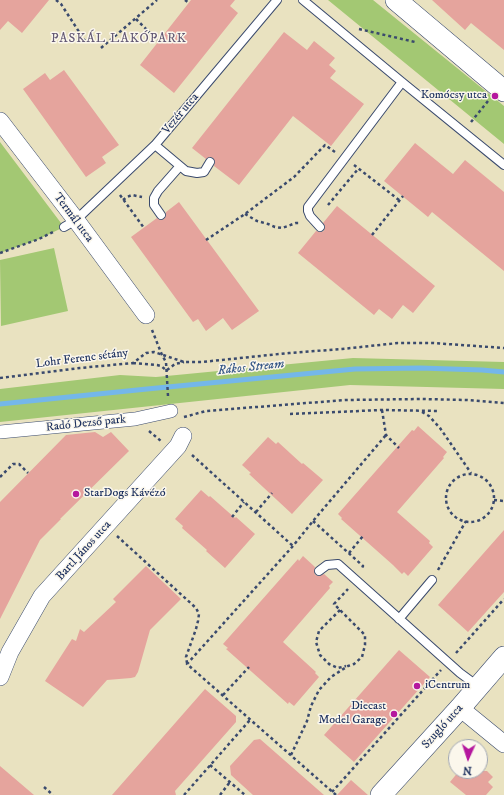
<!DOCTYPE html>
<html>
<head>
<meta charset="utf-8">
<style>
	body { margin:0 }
	#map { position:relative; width:504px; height:795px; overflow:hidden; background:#e9e2c0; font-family:"IM FELL DW Pica",serif }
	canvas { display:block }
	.north { position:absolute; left:448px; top:739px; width:40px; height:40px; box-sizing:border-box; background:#fbf7ec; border:1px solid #a1a7b3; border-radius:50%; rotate:183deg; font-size:11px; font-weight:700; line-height:16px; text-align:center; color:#1b2f5e }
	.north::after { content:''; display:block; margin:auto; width:14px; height:18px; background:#b5179e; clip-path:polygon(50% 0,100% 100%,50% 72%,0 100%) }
</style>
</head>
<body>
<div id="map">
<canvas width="504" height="795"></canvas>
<div class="north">N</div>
</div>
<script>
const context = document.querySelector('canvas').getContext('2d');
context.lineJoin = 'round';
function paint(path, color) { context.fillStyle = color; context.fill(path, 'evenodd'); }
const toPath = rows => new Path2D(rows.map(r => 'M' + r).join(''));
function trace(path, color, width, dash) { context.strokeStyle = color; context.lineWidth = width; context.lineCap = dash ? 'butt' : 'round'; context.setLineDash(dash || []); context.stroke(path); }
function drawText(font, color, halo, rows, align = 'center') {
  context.font = font + ' "IM FELL DW Pica",serif'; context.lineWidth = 3; context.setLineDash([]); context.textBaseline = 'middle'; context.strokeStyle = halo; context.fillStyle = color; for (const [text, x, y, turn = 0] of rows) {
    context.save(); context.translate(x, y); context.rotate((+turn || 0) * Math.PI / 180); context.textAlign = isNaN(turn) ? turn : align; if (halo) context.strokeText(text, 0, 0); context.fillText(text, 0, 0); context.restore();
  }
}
const green = toPath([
	[328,0,373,0,504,106,504,144],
	[0,142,64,227,39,239,0,253],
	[54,248,68,311,1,326,0,260],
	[353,358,504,362,504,389,350,385,0,422,0,389,120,375,156,377]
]);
const stream = toPath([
	[0,404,147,389,355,369,420,368,482,370,504,372]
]);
const building = toPath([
	[0,0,49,0,22,33,8,21,0,30],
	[191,0,235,0,230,6,238,13,174,93,140,65],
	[432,0,504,0,504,50,471,23,465,30],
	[284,32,307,50,314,41,335,58,329,65,336,71,330,78,364,104,331,146,293,116,239,185,214,166,215,162,213,158,210,157,206,159,192,148],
	[64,70,119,145,102,157,106,163,86,177,23,89,45,73,50,80],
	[415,143,453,174,465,160,504,192,504,271,432,212,428,217,384,181],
	[179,202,259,311,232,330,223,318,206,331,198,319,193,322,131,237,157,218,161,220,164,219,166,215,166,212],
	[337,206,435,286,413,313,403,305,392,319,379,309,374,315,298,253,316,231,321,232,324,231,325,226,323,223],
	[418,426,447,452,443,457,444,458,397,512,430,541,429,543,433,547,408,576,404,572,402,574,393,565,341,519,342,518,338,514,412,430,414,431],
	[95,432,103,437,111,432,129,451,60,519,61,519,40,540,0,619,0,502,66,435],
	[268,437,276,444,278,442,302,464,303,463,323,480,292,514,249,474,251,473,242,465],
	[201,490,209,497,210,496,235,518,236,517,255,534,225,568,206,551,207,550,182,528,183,526,175,519],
	[504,530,504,592,468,632,438,605],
	[303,556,315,567,314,571,315,575,319,576,324,574,333,582,329,586,330,588,283,642,316,672,315,673,319,677,294,706,289,702,288,704,226,649,228,648,223,644,298,559,299,561],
	[146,566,181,599,150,630,138,672,135,677,131,678,107,680,83,707,45,681,72,639,76,641,80,629,84,632,116,602,113,599],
	[399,650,430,677,354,762,324,735],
	[205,689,236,716,236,722,175,791,176,795,112,795],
	[260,739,324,795,253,795,231,775,230,766,254,740],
	[0,766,34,795,0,795],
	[459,771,487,771,493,777,488,782,493,787,486,795,466,795,450,782],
	[351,780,368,795,337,795]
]);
const path = toPath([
	[56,0,61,4,85,41,93,35],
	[185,0,189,3],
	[136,19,158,41],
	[359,29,415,42],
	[101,48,157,0],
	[471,122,488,101],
	[354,165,399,200],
	[120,195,144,228],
	[123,200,127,197,132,195,142,197],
	[328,205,358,169],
	[245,214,257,221,268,224,275,227,282,228,296,223,301,223],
	[372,235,403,196],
	[206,240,245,214,294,177,325,145,335,152],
	[0,253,39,239,53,232],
	[152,330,162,355,166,362,168,396],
	[133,363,157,365,161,366,166,370],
	[167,370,175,364,184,362],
	[0,378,80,368,133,363,146,353,154,352,184,362,202,362,289,353,342,349,398,343,433,343,504,348],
	[382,410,386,435,399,448],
	[422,412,429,416,440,428,471,473],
	[290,414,382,410,438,411],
	[184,417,206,411,345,400,421,399,467,400,504,403],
	[149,431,161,441],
	[192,455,293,546],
	'446 498a24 24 0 1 1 48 0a24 24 0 1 1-48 0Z',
	[0,477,13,464,19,464,28,473],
	[494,500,504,501],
	[256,512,272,493],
	[232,517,244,502],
	[313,521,363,566,361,570],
	[117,536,196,608,199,614,198,621,196,629,186,657,187,663],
	[349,553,363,536],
	[438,570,466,521],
	[340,610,319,631,316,642,320,655,329,664,338,668,346,666],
	[456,653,504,599],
	[223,695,249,667],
	[291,755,307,721,311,706,319,690,331,677,348,666,354,664,362,657,365,645,365,635,334,604,348,589],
	[210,765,245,795],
	[44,787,53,795],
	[332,792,441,670],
	[184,795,250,720],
	[220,795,230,782],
	[336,795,187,664,293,546,313,521,386,435]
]);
const service = toPath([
	[303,0,402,82,504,165],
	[155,145,186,171,197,173,204,172,210,162],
	[161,215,154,205,154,198,158,191,180,166],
	[64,227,76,220,155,145,277,0],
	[320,227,310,216,308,211,308,207,402,82],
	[319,571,327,565,338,564,460,673,479,687],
	[399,619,432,580]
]);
const pedestrian = toPath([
	[0,432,135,419,171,411]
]);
const minor = toPath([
	[0,121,76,220,146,315],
	[0,677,10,652,42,596,178,446,183,436],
	[460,708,504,744]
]);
const tertiary = toPath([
	[396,0,504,91],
	[381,795,460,708,504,657]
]);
const markers = [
	[495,96,4,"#b5179e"],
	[76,494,4,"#b5179e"],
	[417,686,4,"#b5179e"],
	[394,714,4,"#b5179e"]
];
const poiNames = [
	["Komócsy utca",487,96],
	["StarDogs Kávézó",84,494,"left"],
	["iCentrum",425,686,"left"],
	["Diecast",386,707],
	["Model Garage",386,721]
];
const streetNames = [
	["Vezér utca",181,114,-50],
	["Termál utca",73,218,53],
	["Lohr Ferenc sétány",82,359,-7],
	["Radó Dezső park",86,424,-6],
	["Bartl János utca",84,551,-48],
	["Szugló utca",443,727,-48]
];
const neighbourhoodNames = [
	["PASKÁL LAKÓPARK",119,39]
];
const waterNames = [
	["Rákos Stream",251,368,-6]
];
paint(green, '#a3c873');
trace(stream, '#74b7e9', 5);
paint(building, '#e5a49d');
trace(service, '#3a4a6d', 10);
trace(pedestrian, '#3a4a6d', 14);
trace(minor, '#3a4a6d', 18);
trace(tertiary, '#3a4a6d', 22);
trace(path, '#3a4a6d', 2.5, [3, 3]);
trace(service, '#fff', 8);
trace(pedestrian, '#fff', 13);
trace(minor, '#fff', 17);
trace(tertiary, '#fff', 21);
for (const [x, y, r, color] of markers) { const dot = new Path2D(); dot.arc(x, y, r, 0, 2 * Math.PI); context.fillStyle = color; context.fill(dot); trace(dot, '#fbf7ec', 1.5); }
drawText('12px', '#1b2f5e', '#fbf7ec', poiNames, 'right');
drawText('12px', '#1b2f5e', '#fbf7ec', streetNames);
context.letterSpacing = '1px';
drawText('13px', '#625874', '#fbf7ec', neighbourhoodNames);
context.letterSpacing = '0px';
drawText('italic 13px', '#365888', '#fbf7ec', waterNames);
</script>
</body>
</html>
